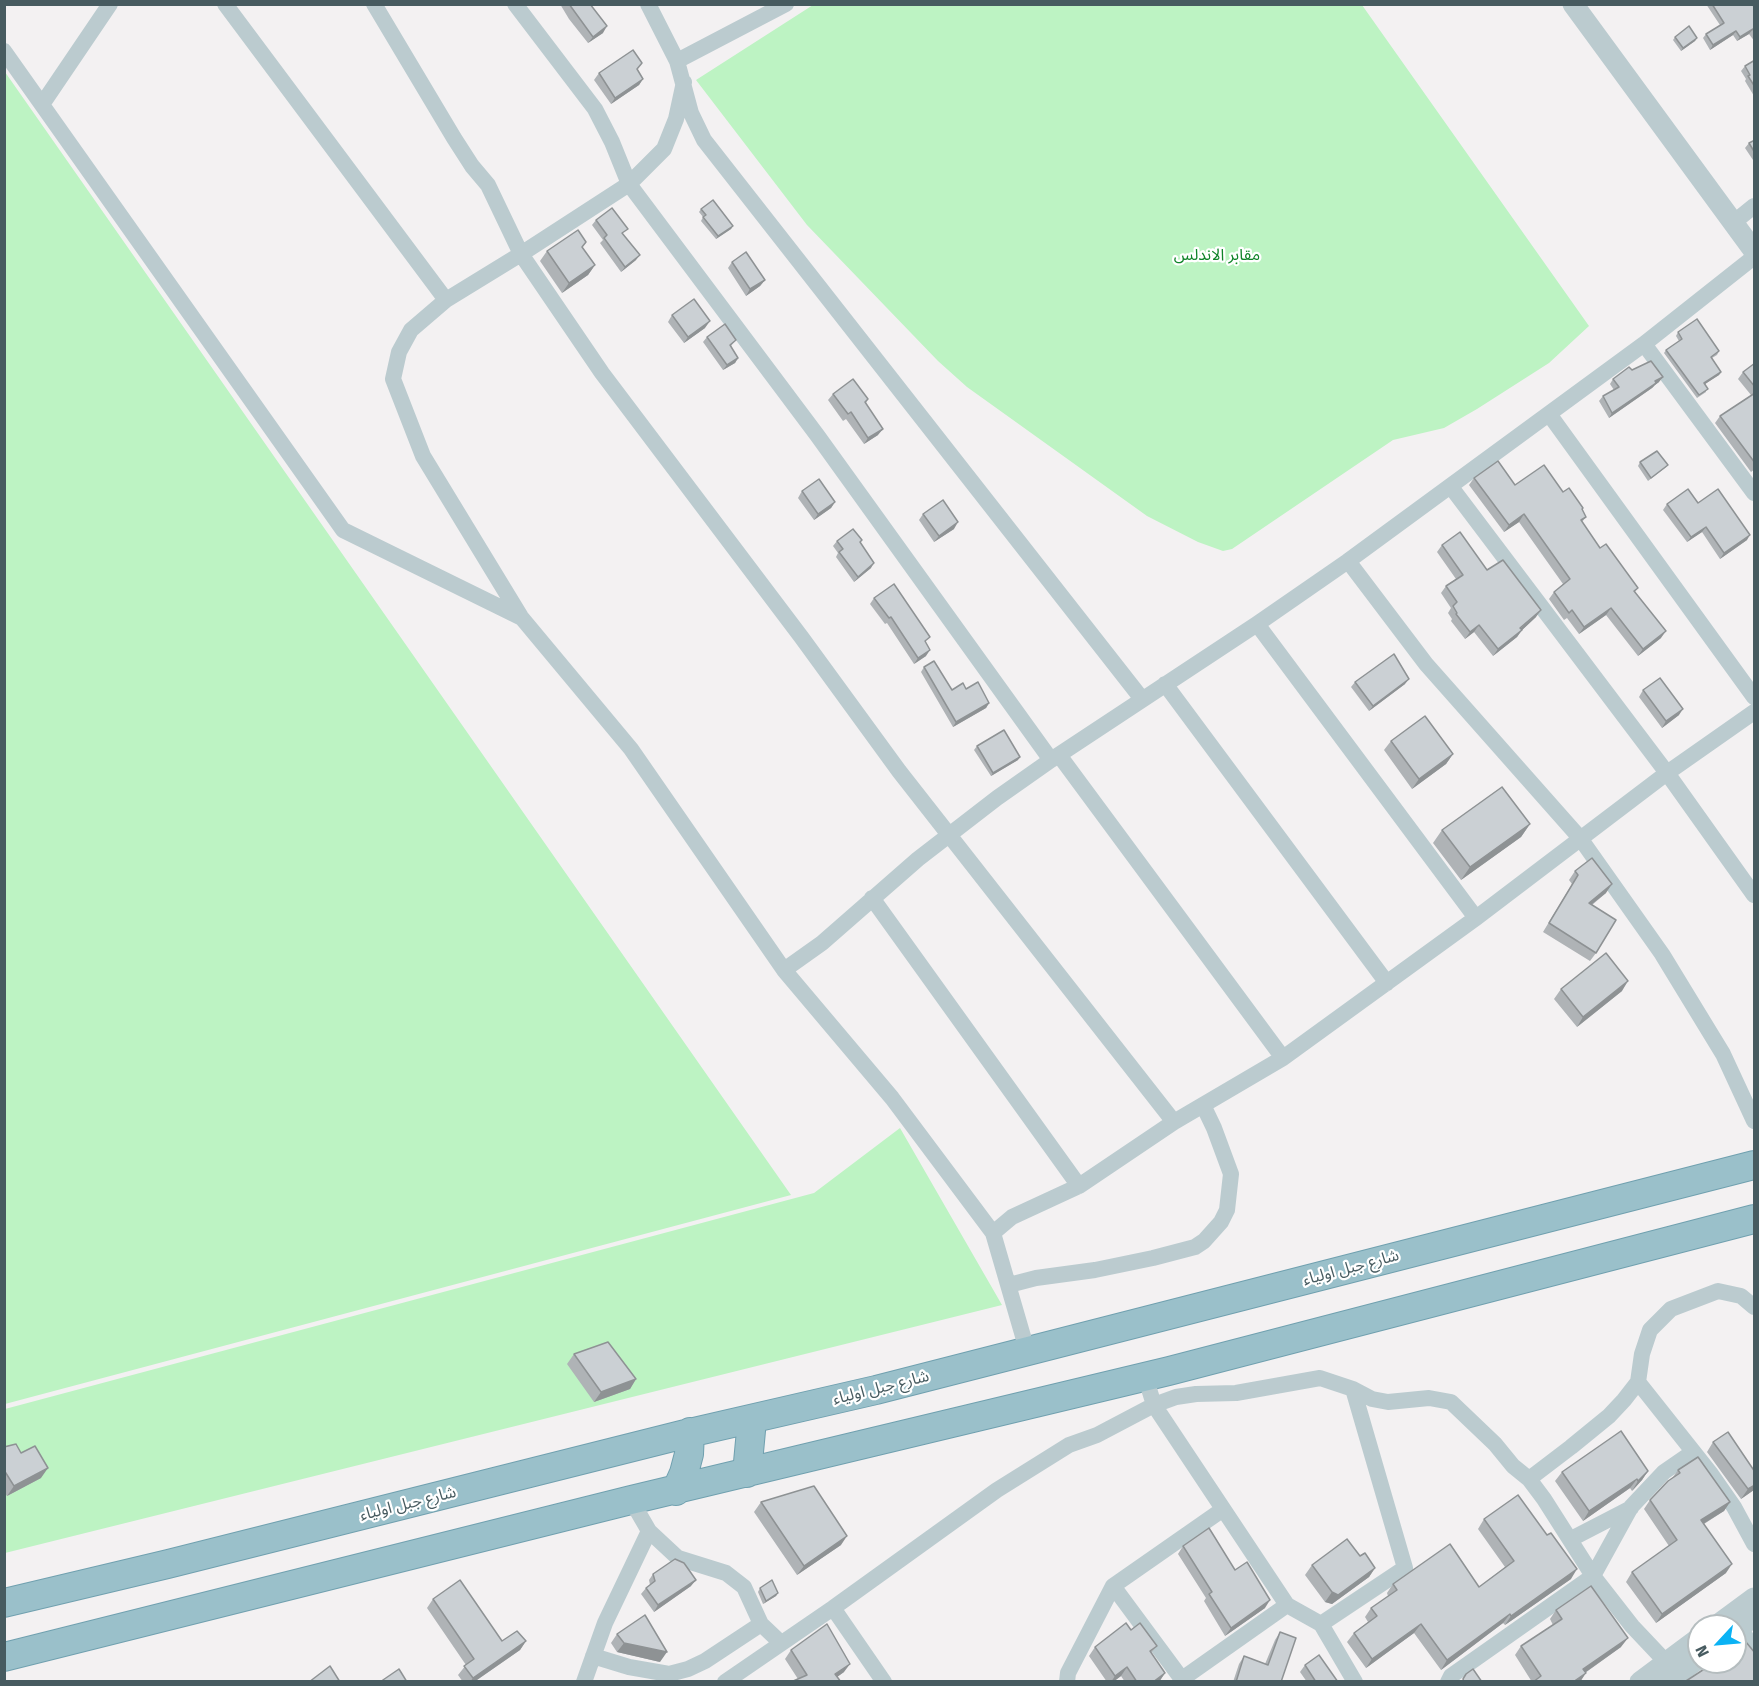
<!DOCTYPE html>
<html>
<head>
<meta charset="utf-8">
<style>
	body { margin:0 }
	#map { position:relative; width:1759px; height:1686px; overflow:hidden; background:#f3f1f2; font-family:"Fira Sans",sans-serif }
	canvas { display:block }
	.frame { position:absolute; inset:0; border:6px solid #475b60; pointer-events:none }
	.north { position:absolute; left:1687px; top:1614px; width:60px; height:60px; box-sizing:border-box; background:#fff; border:2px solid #b5bdbf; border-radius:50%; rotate:244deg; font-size:16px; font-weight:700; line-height:24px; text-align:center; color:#475b60 }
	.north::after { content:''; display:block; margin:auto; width:21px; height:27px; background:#0ab2f4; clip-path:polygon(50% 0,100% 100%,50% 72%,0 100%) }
</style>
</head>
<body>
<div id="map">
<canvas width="1759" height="1686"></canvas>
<div class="frame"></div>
<div class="north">N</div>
</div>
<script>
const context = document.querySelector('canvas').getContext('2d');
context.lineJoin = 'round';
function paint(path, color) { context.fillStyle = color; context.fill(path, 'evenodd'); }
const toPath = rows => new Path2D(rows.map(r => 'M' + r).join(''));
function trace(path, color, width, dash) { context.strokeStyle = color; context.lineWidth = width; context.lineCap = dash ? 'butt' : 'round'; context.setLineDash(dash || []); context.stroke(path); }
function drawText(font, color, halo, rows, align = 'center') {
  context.font = font + ' "Fira Sans","Noto Sans Arabic",sans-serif'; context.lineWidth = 4.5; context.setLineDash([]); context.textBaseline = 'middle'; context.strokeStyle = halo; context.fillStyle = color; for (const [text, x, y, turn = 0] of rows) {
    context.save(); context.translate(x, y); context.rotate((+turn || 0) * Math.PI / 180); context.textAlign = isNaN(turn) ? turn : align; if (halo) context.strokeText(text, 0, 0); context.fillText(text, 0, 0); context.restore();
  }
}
const green = toPath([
	[813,5,1362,5,1589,326,1549,363,1477,409,1444,428,1393,440,1232,549,1223,551,1198,542,1147,516,967,387,938,361,807,225,696,80],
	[5,72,791,1195,5,1404],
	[900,1128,1002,1305,5,1553,5,1409,814,1193]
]);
const minor = toPath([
	[225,4,446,300],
	[374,4,454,138,472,166,488,185,521,254,602,373,802,638,899,771,1174,1122],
	[515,4,595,109,612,142,629,184,817,435,1051,760],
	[648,4,677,61,691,113,704,140,1142,699],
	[4,51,343,530,520,617],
	[677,61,786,4],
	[684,82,676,119,664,149,629,184,521,254,446,300,411,330,399,352,393,379,423,456,521,617,631,749,784,970,892,1098,993,1233,1027,1350],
	[43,103,110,4],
	[1733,223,1754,206],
	[1644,344,1754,493],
	[1549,414,1754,697],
	[1451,487,1667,773,1754,895],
	[1348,561,1426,664,1580,838,1662,954,1723,1054,1754,1121],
	[1257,624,1476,918],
	[1165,684,1387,983],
	[1059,755,1283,1058],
	[872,898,1079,1186],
	[784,970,822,943,918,859,997,798,1051,760,1257,624,1348,561,1644,344,1754,257],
	[993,1233,1012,1217,1079,1186,1174,1122,1283,1058,1476,918,1667,773,1754,712],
	[1009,1285,1036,1278,1095,1270,1153,1258,1195,1247,1204,1241,1221,1222,1227,1210,1231,1174,1214,1128,1203,1105],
	[1145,1376,1154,1405,1287,1605,1321,1624,1355,1682],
	[1638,1382,1711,1474,1734,1507,1754,1544],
	[1529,1479,1571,1447,1609,1416,1624,1400,1638,1382,1642,1354,1650,1330,1671,1309,1718,1291,1741,1296,1754,1307],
	[631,1500,649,1531,678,1558,726,1573,744,1587,761,1624,781,1643],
	[1571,1539,1631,1508],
	[1113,1586,1184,1682],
	[833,1608,884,1682],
	[1321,1624,1405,1568,1353,1389],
	[1740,1627,1754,1651],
	[593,1656,629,1667,669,1674,688,1669,705,1661,761,1624],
	[1182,1679,1287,1605],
	[584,1682,605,1623,649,1531],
	[725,1682,833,1608,997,1490,1069,1445,1097,1435,1154,1405,1176,1397,1196,1394,1236,1393,1320,1378,1353,1389,1372,1399,1388,1402,1429,1398,1451,1402,1495,1444,1513,1466,1529,1479,1544,1499,1593,1576,1632,1626,1666,1662],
	[1067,1682,1068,1673,1113,1586,1222,1510],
	[1448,1682,1451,1676,1593,1576,1631,1507,1664,1472,1693,1452]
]);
const tertiary = toPath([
	[1573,4,1754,251],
	[1716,1626,1754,1598],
	[1735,1631,1754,1616],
	[1640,1682,1699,1638],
	[1667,1682,1699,1658]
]);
const trunk = toPath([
	[747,1473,752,1420],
	[676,1491,684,1473,689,1454,690,1432],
	[4,1603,168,1564,685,1434,876,1390,1754,1165],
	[4,1657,631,1500,1169,1371,1754,1219]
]);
const wall = toPath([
	[560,4,590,4,603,33,588,43,569,19],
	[1706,4,1752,4,1755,8,1755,42,1749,34,1737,41,1733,35,1710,50,1703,38,1706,34,1720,25],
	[1675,37,1697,38,1695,41,1681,51,1673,40],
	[1755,60,1754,96,1745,81,1746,79,1741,71,1745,66],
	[637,70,643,79,639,85,611,104,594,80,599,73],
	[1755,140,1755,163,1745,148,1749,143],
	[701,209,733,226,731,229,716,239,701,221,703,217,699,212],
	[596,220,623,235,636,260,621,272,600,243,603,240,592,225],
	[582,247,595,265,588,275,562,293,540,261,547,251],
	[732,262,765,280,760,286,746,296,728,268],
	[672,315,705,328,684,343,668,322],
	[1678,332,1719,351,1717,355,1712,358,1721,372,1719,375,1705,384,1706,392,1697,398,1664,353,1666,350,1679,341,1676,336],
	[707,337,736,340,731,346,738,358,735,363,723,370,703,342],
	[1755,363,1755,469,1751,472,1715,423,1720,416,1751,395,1738,379,1743,372],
	[1632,370,1659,382,1655,385,1652,388,1609,418,1599,401,1603,396,1614,390,1610,384,1613,379],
	[833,394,868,399,866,403,878,435,864,444,846,419,843,421,828,400],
	[1640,462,1668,465,1665,468,1648,481,1638,466],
	[1474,478,1563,492,1582,510,1586,517,1582,522,1600,548,1638,588,1635,592,1661,638,1638,656,1606,615,1579,634,1567,618,1564,620,1549,599,1554,592,1563,584,1519,522,1504,532,1469,485],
	[802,491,835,502,831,508,814,520,798,498],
	[1698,503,1747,540,1720,559,1702,532,1687,542,1663,510,1667,504],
	[923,514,954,529,934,542,919,520],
	[837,541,860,543,871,568,854,582,836,557,838,553,833,546],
	[1442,545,1487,570,1536,617,1522,630,1517,637,1493,656,1474,632,1465,639,1451,621,1452,619,1448,613,1451,608,1441,593,1446,586,1456,579,1437,552],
	[874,598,926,643,926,656,914,664,887,623,885,624,870,604],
	[924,667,952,690,966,689,989,703,986,708,953,727,921,672],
	[1355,682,1405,684,1369,711,1351,687],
	[1643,690,1679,715,1662,728,1639,697],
	[1391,741,1453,754,1446,764,1412,789,1384,750],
	[977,746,1018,760,991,776,974,750],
	[1530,824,1521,837,1461,880,1433,843,1442,830],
	[1575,871,1606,893,1592,905,1596,953,1590,961,1543,932,1572,884,1569,880],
	[1561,989,1622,991,1577,1027,1554,999],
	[574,1354,636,1379,630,1389,594,1402,567,1364],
	[1713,1442,1755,1472,1755,1489,1741,1499,1707,1452],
	[4,1447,21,1453,41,1478,7,1496,4,1492],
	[1678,1470,1730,1502,1724,1511,1704,1524,1726,1573,1656,1623,1626,1582,1632,1572,1669,1546,1644,1509,1650,1500,1673,1477],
	[1648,1471,1642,1480,1632,1491,1630,1488,1583,1521,1555,1481,1562,1472],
	[761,1502,841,1545,797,1575,754,1512],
	[1484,1519,1571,1579,1505,1625,1503,1623,1441,1670,1414,1633,1366,1668,1347,1642,1354,1633,1368,1622,1365,1617,1371,1608,1388,1596,1387,1593,1393,1584,1479,1587,1505,1567,1478,1529],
	[1183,1546,1265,1608,1225,1636,1204,1601,1206,1598,1178,1554],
	[1360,1556,1375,1568,1369,1577,1332,1604,1325,1602,1305,1575,1312,1565],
	[653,1574,691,1586,654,1612,641,1594,646,1588,650,1585,649,1580],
	[760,1588,778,1593,776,1596,763,1604,758,1592],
	[433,1599,502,1641,526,1641,520,1650,474,1682,463,1682,458,1675,466,1665,427,1608],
	[1556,1610,1621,1647,1585,1673,1580,1682,1532,1682,1515,1655,1521,1646,1553,1625,1550,1619],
	[1131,1630,1157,1646,1151,1653,1165,1673,1159,1682,1125,1682,1121,1676,1113,1682,1107,1682,1089,1656,1095,1647],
	[1280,1632,1281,1682,1233,1682,1239,1664,1244,1656,1265,1664,1275,1640],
	[617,1634,660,1662,617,1652,611,1643],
	[791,1650,844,1672,837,1677,798,1679,785,1659],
	[1305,1665,1338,1682,1307,1682,1300,1672]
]);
const shadedWall = toPath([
	[607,26,603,33,588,43,593,37],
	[1753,29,1749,34,1737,41,1740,37],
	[1736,31,1733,35,1710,50,1713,45],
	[1697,38,1695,41,1681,51,1683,48],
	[643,79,639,85,611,104,615,98],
	[733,226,731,229,716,239,718,236],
	[640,255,636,260,621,272,625,267],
	[595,265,588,275,562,293,569,283],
	[765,280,760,286,746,296,750,289],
	[710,321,705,328,684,343,688,337],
	[738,358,735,363,723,370,727,365],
	[1721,372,1719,375,1702,386,1704,383],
	[1663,377,1659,382,1655,385,1652,388,1609,418,1612,413,1655,381],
	[883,429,878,435,864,444,868,438],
	[835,502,831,508,814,520,818,514],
	[1524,514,1519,522,1504,532,1509,525],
	[958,522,954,529,934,542,939,536],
	[1706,527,1702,532,1687,542,1691,537],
	[1750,535,1747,540,1720,559,1724,553],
	[874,563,871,568,854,582,858,577],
	[1611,608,1606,615,1579,634,1584,627],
	[1541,610,1536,617,1519,633,1522,630,1517,637,1493,656,1498,649],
	[1479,625,1474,632,1465,639,1470,632],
	[1666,631,1661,638,1638,656,1643,649],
	[930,650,926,656,914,664,918,658],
	[1409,679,1405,684,1369,711,1373,706],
	[989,703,986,708,953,727,956,722],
	[1683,709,1679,715,1662,728,1666,721],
	[1453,754,1446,764,1412,789,1419,779],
	[1020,757,1018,760,991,776,993,773],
	[1530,824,1521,837,1461,880,1470,867],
	[1612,884,1606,893,1582,912,1589,903],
	[1628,981,1622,991,1577,1027,1583,1017],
	[636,1379,630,1389,594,1402,601,1392],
	[48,1468,41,1478,7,1496,14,1486],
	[1648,1471,1642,1480,1632,1491,1638,1481],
	[1637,1479,1630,1488,1583,1521,1589,1511],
	[1755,1485,1754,1490,1741,1499,1748,1489],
	[1730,1502,1724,1511,1695,1529,1701,1520],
	[847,1536,841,1545,797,1575,804,1566],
	[1732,1564,1726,1573,1656,1623,1662,1614],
	[1375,1568,1369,1577,1332,1604,1325,1602,1332,1592],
	[1577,1569,1571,1579,1505,1625,1511,1616],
	[696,1580,691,1586,654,1612,658,1605],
	[778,1593,776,1596,763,1604,766,1601],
	[1270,1600,1265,1608,1225,1636,1231,1628],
	[1510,1614,1503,1623,1441,1670,1447,1660],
	[1421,1624,1414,1633,1366,1668,1372,1659],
	[1628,1638,1621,1647,1576,1679,1583,1669],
	[526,1641,520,1650,474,1682,470,1682,473,1678],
	[624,1643,667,1652,660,1662,617,1652],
	[850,1664,844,1672,830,1682,835,1674],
	[1127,1667,1121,1676,1113,1682,1111,1682,1115,1676],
	[1165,1673,1159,1682,1153,1682],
	[1586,1673,1580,1682,1573,1682]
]);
const building = toPath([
	[569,4,590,4,607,26,593,37,569,4],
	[1712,4,1752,4,1755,8,1755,32,1753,29,1740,37,1736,31,1713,45,1706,34,1724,23,1712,4],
	[1689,26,1697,38,1683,48,1675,37,1689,26],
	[633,50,642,63,637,69,643,79,615,98,599,73,633,50],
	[1755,60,1755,87,1748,76,1750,75,1745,66,1755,60],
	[1755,140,1755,153,1749,143,1755,140],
	[713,200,733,226,718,236,703,217,706,215,701,209,713,200],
	[612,208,628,229,622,233,640,255,625,267,604,238,607,235,596,220,612,208],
	[578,230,586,242,582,247,595,265,569,283,547,251,578,230],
	[746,252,765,280,750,289,732,262,746,252],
	[694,299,710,321,688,337,672,315,694,299],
	[1697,319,1719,351,1711,357,1721,372,1704,383,1708,389,1699,395,1666,350,1682,339,1678,332,1697,319],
	[725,324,736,340,730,345,738,358,727,365,707,337,725,324],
	[1651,361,1663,377,1655,381,1656,383,1612,413,1603,396,1619,387,1613,379,1629,367,1632,370,1651,361],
	[1755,363,1755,387,1743,372,1755,363],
	[853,379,868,399,865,402,883,429,868,438,851,412,848,414,833,394,853,379],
	[1755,393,1755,463,1720,416,1755,393],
	[1657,451,1668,465,1651,478,1640,462,1657,451],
	[1498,461,1515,485,1544,465,1563,492,1569,488,1583,508,1582,509,1586,517,1581,520,1600,548,1606,544,1638,588,1634,591,1666,631,1643,649,1611,608,1584,627,1572,610,1569,613,1554,592,1570,579,1524,514,1509,525,1474,478,1498,461],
	[819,479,835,502,818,514,802,491,819,479],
	[1688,489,1698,503,1718,489,1750,535,1724,553,1706,527,1691,537,1667,504,1688,489],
	[943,500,958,522,939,536,923,514,943,500],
	[853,529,862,540,860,542,874,563,858,577,839,552,843,549,837,541,853,529],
	[1460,532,1487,570,1503,560,1541,610,1520,628,1522,630,1498,649,1479,625,1470,632,1456,614,1457,613,1453,606,1457,602,1446,586,1463,575,1442,545,1460,532],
	[894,584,930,637,925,641,930,650,918,658,891,617,889,618,874,598,894,584],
	[1394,654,1409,679,1373,706,1355,682,1394,654],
	[934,661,952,690,963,683,966,689,978,682,989,703,956,722,924,667,934,661],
	[1660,678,1683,709,1666,721,1643,690,1660,678],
	[1425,716,1453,754,1419,779,1391,741,1425,716],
	[1004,730,1020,757,993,773,977,746,1004,730],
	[1502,787,1530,824,1470,867,1442,830,1502,787],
	[1592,858,1612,884,1589,903,1616,920,1596,953,1549,923,1578,875,1575,871,1592,858],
	[1606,953,1628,981,1583,1017,1561,989,1606,953],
	[608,1342,636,1379,601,1392,574,1354,608,1342],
	[1621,1431,1648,1471,1638,1481,1637,1479,1589,1511,1562,1472,1621,1431],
	[1728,1432,1755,1472,1755,1485,1748,1489,1713,1442,1728,1432],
	[16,1444,21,1453,35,1446,48,1468,14,1486,4,1470,4,1447,16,1444],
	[1698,1457,1730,1502,1701,1520,1732,1564,1662,1614,1632,1572,1677,1540,1650,1500,1668,1481,1680,1473,1678,1470,1698,1457],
	[814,1486,847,1536,804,1566,761,1502,814,1486],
	[1518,1495,1547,1535,1551,1533,1577,1569,1511,1616,1510,1614,1447,1660,1421,1624,1372,1659,1354,1633,1377,1616,1371,1608,1397,1590,1393,1584,1450,1544,1479,1587,1514,1561,1484,1519,1518,1495],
	[1209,1528,1235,1570,1247,1562,1270,1600,1231,1628,1209,1594,1212,1592,1183,1546,1209,1528],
	[1347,1539,1360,1556,1365,1553,1375,1568,1338,1595,1332,1592,1312,1565,1347,1539],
	[675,1559,684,1563,696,1580,658,1605,646,1588,655,1581,653,1574,675,1559],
	[460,1580,502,1641,517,1631,526,1641,473,1678,464,1666,474,1659,433,1599,460,1580],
	[772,1580,778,1593,766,1601,760,1588,772,1580],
	[1591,1586,1628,1638,1583,1669,1586,1673,1573,1682,1533,1682,1541,1676,1521,1646,1562,1619,1556,1610,1591,1586],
	[645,1615,667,1652,624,1643,617,1634,645,1615],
	[1126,1623,1131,1630,1140,1623,1157,1646,1150,1651,1165,1673,1153,1682,1137,1682,1127,1667,1115,1676,1095,1647,1126,1623],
	[827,1624,850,1664,835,1674,841,1682,791,1682,807,1675,791,1650,827,1624],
	[1280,1632,1296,1638,1281,1682,1236,1682,1244,1656,1268,1665,1280,1632],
	[1746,1642,1755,1653,1755,1682,1687,1682,1686,1681,1715,1662,1735,1662,1735,1649,1746,1642],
	[1319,1655,1338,1682,1316,1682,1305,1665,1319,1655],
	[330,1666,340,1682,309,1682,330,1666],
	[399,1669,407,1682,380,1682,399,1669],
	[1473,1669,1482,1682,1464,1682,1463,1679,1466,1674,1473,1669]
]);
const parkNames = [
	["مقابر الاندلس",1217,256]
];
const streetNames = [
	["شارع جبل اولياء",1351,1268,-15],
	["شارع جبل اولياء",881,1388,-14],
	["شارع جبل اولياء",408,1504,-14]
];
paint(green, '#bdf3c3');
trace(trunk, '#70a0af', 30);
trace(minor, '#bbcbcf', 16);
trace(tertiary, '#bbcbcf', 21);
trace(trunk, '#9ac0ca', 28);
paint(wall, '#afb3b6');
paint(shadedWall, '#8e9294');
paint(building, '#cbd0d4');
trace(building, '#8e9294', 1.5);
drawText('16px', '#108429', '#fff', parkNames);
drawText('16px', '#475b60', '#fff', streetNames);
</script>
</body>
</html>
